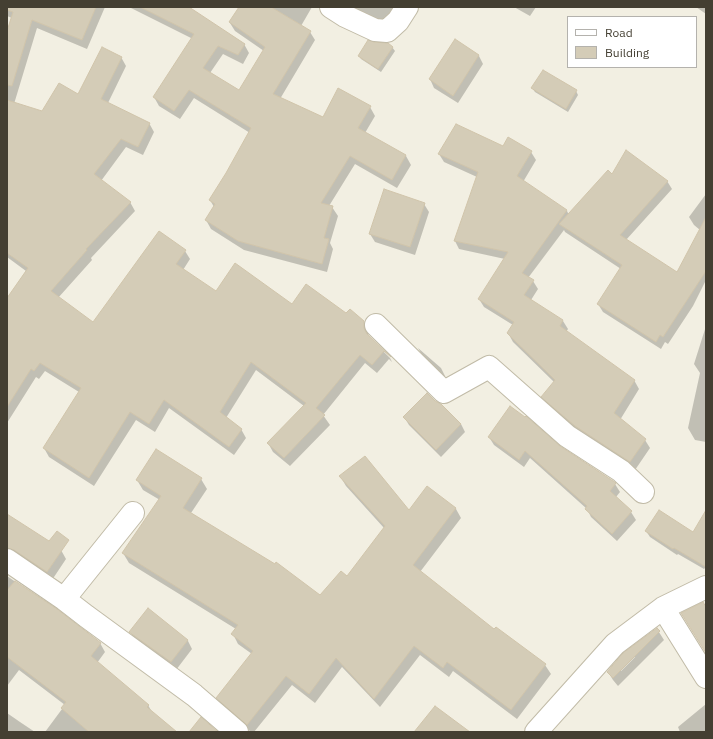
<!DOCTYPE html>
<html>
<head>
<meta charset="utf-8">
<style>
	body { margin:0 }
	#map { position:relative; width:713px; height:739px; overflow:hidden; background:#f2efe2; font-family:"IBM Plex Sans",sans-serif }
	canvas { display:block }
	.frame { position:absolute; inset:0; border:8px solid #443f32; pointer-events:none }
	.legend { position:absolute; left:567px; top:16px; width:130px; height:52px; box-sizing:border-box; background:#fff; border:1px solid #b4b2ad; margin:0; padding:5px 7px; list-style:none; font-size:12px; color:#443f32 }
	.legend li { display:flex; align-items:center; gap:8px; height:20px }
	.legend b { width:20px; border:1px solid #b4b2ad }
</style>
</head>
<body>
<div id="map">
<canvas width="713" height="739"></canvas>
<div class="frame"></div>
<ul class="legend">
<li><b style="height:5px;background:#fff"></b>Road</li>
<li><b style="height:11px;background:#d4ccb7"></b>Building</li>
</ul>
</div>
<script>
const context = document.querySelector('canvas').getContext('2d');
context.lineJoin = 'round';
function paint(path, color) { context.fillStyle = color; context.fill(path, 'evenodd'); }
const toPath = rows => new Path2D(rows.map(r => 'M' + r).join(''));
function trace(path, color, width, dash) { context.strokeStyle = color; context.lineWidth = width; context.lineCap = dash ? 'butt' : 'round'; context.setLineDash(dash || []); context.stroke(path); }
const shadow = toPath([
	[7,7,105,7,87,49,37,28,14,104,42,112,78,96,121,57,126,66,108,103,149,123,154,132,143,155,126,147,101,181,130,202,135,211,91,258,92,260,58,298,93,324,185,251,190,259,183,270,216,292,346,314,363,322,369,331,368,336,390,358,392,362,389,359,377,373,365,363,323,415,330,425,290,466,273,452,268,443,304,406,256,370,226,418,241,429,246,438,234,455,169,408,155,432,136,420,94,486,49,457,44,448,79,392,45,371,39,379,36,377,7,423,7,299,26,271,7,257,7,34,12,18,7,16],
	[129,7,188,7,244,44,249,53,243,64,223,54,210,73,239,91,264,51,235,31,230,23,240,7,312,7,301,26,310,32,315,40,280,99,323,118,370,107,375,116,365,133,406,156,411,165,397,188,355,164,329,206,332,207,338,216,330,243,333,249,327,272,244,250,211,229,206,220,214,207,210,200,227,173,250,133,194,98,180,119,159,106,154,97,193,39],
	[350,7,402,7,387,26],
	[514,7,536,7,530,16],
	[696,7,706,7,706,14],
	[455,41,479,56,483,64,458,103,434,88,430,79],
	[392,47,395,51,381,72,361,59,359,56],
	[532,88,576,91,578,95,568,112,535,92],
	[504,147,531,152,536,160,523,182,567,211,569,215,612,175,667,181,672,189,626,240,677,274,700,230,694,225,689,217,706,194,706,280,693,306,668,344,665,342,661,349,603,312,598,304,621,269,565,232,564,230,528,278,533,281,538,289,531,300,563,321,568,329,566,332,634,380,639,389,620,420,645,440,650,448,635,470,580,434,547,405,542,397,554,382,513,342,508,333,513,325,484,307,479,299,505,259,459,249,455,241,477,177,444,162,439,154],
	[424,204,429,212,415,255,375,242,370,234],
	[706,326,706,442,695,440,688,428,700,373,694,364],
	[418,348,441,368,445,376,445,377,422,355],
	[441,405,461,424,465,432,441,457,409,425,404,417],
	[489,437,615,484,620,492,616,497,631,512,636,520,617,541,591,517,587,509,530,458,524,467,494,445],
	[340,476,409,512,427,487,456,509,461,518,420,572,494,631,545,665,551,674,517,719,453,671,449,677,420,655,380,707,342,667,315,703,292,685,254,732,251,732,223,707,217,698,252,654,238,644,233,634,236,629,129,563,123,553,160,500,143,490,137,480,201,479,207,489,191,513,320,596,347,578,384,528,346,486],
	[7,515,61,550,66,559,52,580,7,557],
	[646,531,706,534,706,567,704,569,678,554,677,555,650,537],
	[7,576,56,610,100,643,105,652,97,663,148,705,152,712,175,732,45,732,65,705,19,670,7,686],
	[148,609,188,641,192,649,176,670,135,640,130,632],
	[657,629,664,640,618,686,613,680,608,672],
	[634,656,635,657,621,671,620,670],
	[706,704,706,732,680,732,678,727],
	[7,713,20,722,35,732,7,732]
]);
const building = toPath([
	[7,7,96,7,82,40,32,20,12,86,7,85,7,31,13,12,7,10,7,7],
	[140,7,189,7,245,44,238,55,218,46,203,68,239,90,265,47,229,22,239,7,271,7,311,31,273,94,323,117,338,88,371,106,358,128,406,155,392,180,350,156,321,203,333,206,324,238,329,239,322,264,238,241,205,220,215,204,209,200,226,173,251,128,189,90,174,111,153,97,194,34,140,7],
	[455,39,479,55,453,96,429,79,455,39],
	[368,40,374,42,388,43,393,47,378,69,358,56,368,40],
	[102,47,122,57,101,99,150,123,138,147,121,139,94,174,131,202,86,249,87,250,51,291,93,322,159,231,186,250,176,264,216,291,235,263,292,304,306,284,346,313,350,309,364,321,364,328,367,334,391,357,384,351,372,365,360,355,316,408,325,415,284,458,267,443,306,403,251,362,220,412,242,429,229,447,164,400,149,424,130,412,89,478,43,448,81,388,40,363,34,371,31,369,7,407,7,298,28,268,7,253,7,100,42,111,59,83,78,94,102,47],
	[543,70,577,90,566,109,531,88,543,70],
	[456,124,503,146,508,137,532,151,517,176,567,210,522,273,534,280,524,295,563,320,560,326,635,380,614,413,646,439,630,462,575,426,541,397,555,380,507,333,514,322,478,299,508,252,454,241,478,172,438,154,456,124],
	[626,150,668,181,620,235,677,272,706,217,706,271,663,337,660,335,656,342,597,304,622,265,559,224,608,170,612,174,626,150],
	[384,189,425,203,410,247,369,234,384,189],
	[427,393,435,401,441,404,461,424,436,450,403,417,427,393],
	[510,406,525,417,526,416,560,446,616,483,610,491,632,511,612,534,585,509,587,506,525,451,519,460,488,437,510,406],
	[156,449,202,478,183,508,275,564,276,562,320,595,341,571,347,576,385,526,339,476,365,456,409,510,427,486,456,508,413,565,494,629,496,627,546,664,511,710,447,662,443,668,414,646,374,699,336,658,309,694,286,676,247,725,216,698,253,651,231,634,238,625,122,553,161,496,136,480,156,449],
	[659,510,693,532,706,510,706,567,674,548,673,549,645,531,659,510],
	[7,514,49,541,57,531,69,540,47,572,14,550,7,548,7,514],
	[15,581,57,609,101,643,91,656,149,705,147,707,177,732,89,732,61,708,66,702,7,657,7,590,15,581],
	[703,602,706,607,706,653,681,613,703,602],
	[148,608,188,640,171,662,129,632,148,608],
	[657,628,660,631,613,678,607,672,623,653,657,628],
	[435,706,470,732,414,732,435,706],
	[201,717,218,732,189,732,201,717]
]);
const minor = toPath([
	[331,7,345,16,375,30,387,31,398,21,407,7],
	[376,325,444,392,489,367,567,436,621,471,643,492],
	[7,560,64,599,86,616,194,695,237,732],
	[64,599,133,513],
	[663,608,706,677],
	[536,732,615,644,663,608,706,587]
]);
paint(shadow, '#0003');
paint(building, '#d4ccb7');
trace(building, '#d0c4aa', 1);
trace(minor, '#c1bba7', 24);
trace(minor, '#fff', 22);
</script>
</body>
</html>
